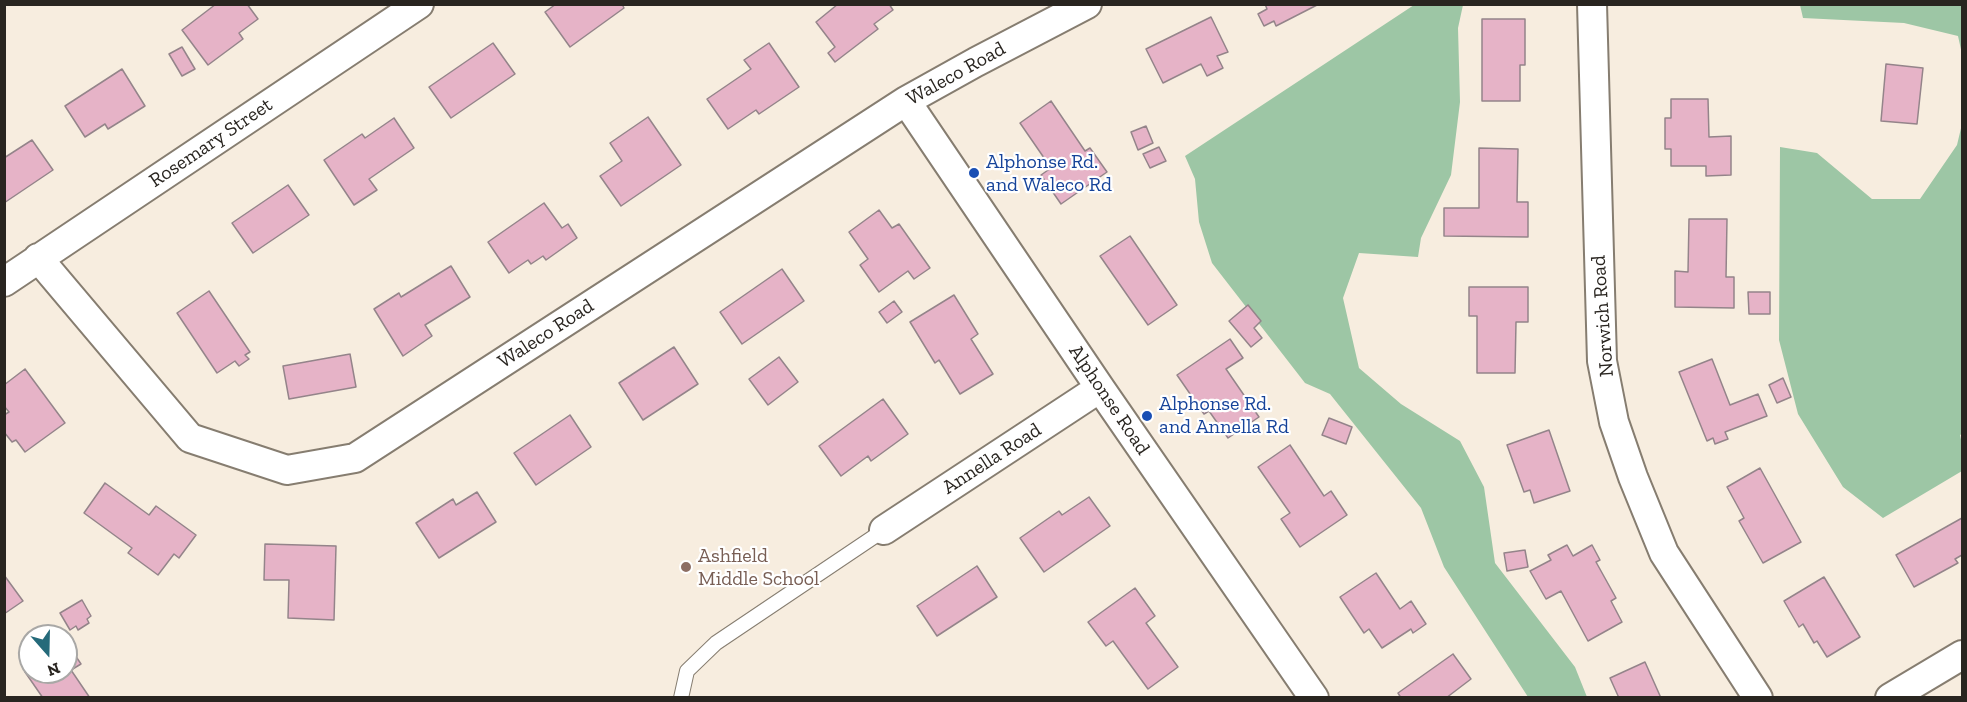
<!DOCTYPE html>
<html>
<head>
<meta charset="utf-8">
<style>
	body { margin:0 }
	#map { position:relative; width:1967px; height:702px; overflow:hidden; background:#f7eddf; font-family:"Zilla Slab",serif }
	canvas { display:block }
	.frame { position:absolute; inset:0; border:6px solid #292520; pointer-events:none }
	.north { position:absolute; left:18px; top:624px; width:60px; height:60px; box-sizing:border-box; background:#fff; border:2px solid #a9a8a6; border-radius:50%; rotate:160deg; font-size:16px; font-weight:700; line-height:24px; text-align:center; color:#292520 }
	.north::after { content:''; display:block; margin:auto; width:21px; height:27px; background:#256a7a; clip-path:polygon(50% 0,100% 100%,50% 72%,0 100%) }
</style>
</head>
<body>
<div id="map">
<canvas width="1967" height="702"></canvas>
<div class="frame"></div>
<div class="north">N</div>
</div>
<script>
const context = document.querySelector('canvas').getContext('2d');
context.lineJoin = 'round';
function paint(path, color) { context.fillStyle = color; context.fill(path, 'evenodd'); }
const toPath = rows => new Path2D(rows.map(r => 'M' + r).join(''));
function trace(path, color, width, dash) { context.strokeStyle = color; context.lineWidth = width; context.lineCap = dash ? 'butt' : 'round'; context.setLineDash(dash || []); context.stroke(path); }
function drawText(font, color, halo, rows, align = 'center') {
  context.font = font + ' "Zilla Slab",serif'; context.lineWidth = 4.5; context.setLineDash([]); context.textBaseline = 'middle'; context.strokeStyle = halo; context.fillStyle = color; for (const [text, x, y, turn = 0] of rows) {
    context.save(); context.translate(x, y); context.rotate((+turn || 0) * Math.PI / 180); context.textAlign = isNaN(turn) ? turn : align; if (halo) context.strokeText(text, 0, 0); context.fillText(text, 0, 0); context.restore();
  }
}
const forest = toPath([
	[1414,5,1463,5,1458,28,1460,102,1451,175,1421,238,1418,257,1359,253,1343,298,1359,368,1401,404,1460,441,1484,487,1495,563,1575,667,1587,697,1528,697,1444,567,1421,508,1330,394,1305,383,1212,263,1199,222,1195,179,1185,156],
	[1800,5,1962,5,1962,54,1958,36,1904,23,1803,18],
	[1962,124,1962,434,1960,435,1962,444,1962,471,1883,518,1843,487,1798,414,1779,340,1780,147,1817,153,1872,199,1920,199,1957,145]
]);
const building = toPath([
	[216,4,247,4,258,19,239,33,243,39,208,65,182,30,216,4],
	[556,4,622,4,624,8,570,47,545,12,556,4],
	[838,4,889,4,893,10,874,24,878,29,835,62,828,53,835,47,816,22,838,4],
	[1265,4,1319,4,1276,26,1274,21,1264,26,1258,14,1267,9,1265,4],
	[1211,17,1228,52,1217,56,1223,68,1207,76,1201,64,1163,83,1146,49,1211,17],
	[1482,19,1525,19,1525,65,1520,65,1520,101,1482,101,1482,19],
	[493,43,515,74,451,118,429,87,493,43],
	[769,43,799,87,759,114,756,110,728,129,707,99,751,69,744,60,769,43],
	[182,47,195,69,182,76,169,54,182,47],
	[1886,64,1923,68,1917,124,1881,121,1886,64],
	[122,69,145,106,108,129,105,124,85,137,65,106,122,69],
	[1671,99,1708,99,1709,137,1731,136,1731,175,1706,176,1706,166,1671,166,1671,149,1665,149,1665,118,1671,118,1671,99],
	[1051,101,1085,151,1090,148,1107,172,1061,204,1041,175,1051,168,1020,123,1051,101],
	[648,117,681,165,621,206,600,176,622,161,610,143,648,117],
	[394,118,414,148,369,179,377,190,354,205,324,160,362,134,365,138,394,118],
	[1146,126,1153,143,1138,150,1131,132,1146,126],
	[32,140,53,170,4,203,4,158,32,140],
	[1159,147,1166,161,1150,168,1143,154,1159,147],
	[1479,148,1518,149,1517,202,1528,202,1528,237,1444,236,1444,208,1479,208,1479,148],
	[288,185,309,215,253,253,232,223,288,185],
	[544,203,562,228,568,224,577,238,546,260,543,256,531,264,528,260,509,273,488,242,544,203],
	[879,210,892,228,899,224,930,268,914,279,908,271,879,292,860,265,868,259,849,232,879,210],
	[1689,219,1727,219,1726,277,1734,277,1734,308,1675,307,1675,271,1688,272,1689,219],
	[1130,236,1177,305,1148,325,1100,256,1130,236],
	[451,266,470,297,425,325,432,336,403,356,374,309,399,293,401,297,451,266],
	[782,269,804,301,742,344,720,312,782,269],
	[1469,287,1528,287,1528,322,1516,322,1515,373,1477,373,1477,316,1469,316,1469,287],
	[209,291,250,352,245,355,249,359,239,366,235,361,217,373,177,313,209,291],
	[1748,292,1770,292,1770,314,1749,314,1748,292],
	[954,295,978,334,971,339,993,374,960,394,939,360,935,363,910,322,954,295],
	[894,301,902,312,887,323,879,312,894,301],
	[1248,305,1261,321,1254,328,1262,338,1251,347,1229,321,1248,305],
	[1230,339,1243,358,1226,369,1259,417,1228,438,1209,411,1204,414,1177,375,1230,339],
	[674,347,698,384,643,420,619,383,674,347],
	[350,354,356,387,289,399,283,366,350,354],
	[779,357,798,382,768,405,749,379,779,357],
	[1712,359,1730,405,1758,394,1767,416,1725,432,1728,439,1715,444,1713,438,1707,441,1679,372,1712,359],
	[25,369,65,423,25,452,16,440,12,442,4,432,4,415,9,412,4,406,4,385,25,369],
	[1783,378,1791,397,1777,403,1769,385,1783,378],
	[883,399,908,434,871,461,868,456,841,476,819,446,883,399],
	[570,415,591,447,536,485,514,453,570,415],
	[1329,418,1352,427,1346,444,1322,435,1329,418],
	[1549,430,1570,491,1534,503,1530,490,1524,492,1507,445,1549,430],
	[1290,445,1324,496,1331,491,1347,515,1300,547,1281,519,1290,513,1258,467,1290,445],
	[1760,468,1801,542,1763,563,1739,521,1744,518,1727,487,1760,468],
	[105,483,149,515,156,506,196,535,179,558,174,554,158,575,128,553,132,548,84,513,105,483],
	[477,492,496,522,439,558,416,523,453,499,456,505,477,492],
	[1089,497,1110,526,1044,572,1020,538,1059,511,1062,515,1089,497],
	[1962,518,1962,555,1955,559,1958,563,1914,587,1896,555,1962,518],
	[265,544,336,546,334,620,288,618,289,580,264,580,265,544],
	[1567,545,1573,556,1592,545,1600,560,1596,562,1616,598,1611,601,1622,622,1588,641,1561,591,1546,599,1530,571,1551,560,1548,555,1567,545],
	[1525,550,1528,567,1507,571,1504,553,1525,550],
	[977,566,997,597,937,636,917,606,977,566],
	[1376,573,1400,609,1411,601,1426,624,1413,633,1411,629,1382,648,1369,629,1364,633,1340,597,1376,573],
	[4,575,23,601,4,614,4,575],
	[1824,577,1860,637,1827,657,1817,641,1814,643,1803,624,1799,627,1784,601,1824,577],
	[1135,588,1155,616,1146,623,1178,667,1148,689,1113,641,1106,646,1088,622,1135,588],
	[82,600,91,616,87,619,89,623,78,630,76,626,70,630,60,613,82,600],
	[67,643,81,664,71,670,90,698,43,698,25,672,30,669,30,672,66,672,67,643],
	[1453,654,1471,679,1446,698,1401,698,1398,693,1453,654],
	[1645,662,1661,698,1619,698,1610,678,1645,662]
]);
const service = toPath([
	[681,698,687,671,716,643,884,530]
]);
const minor = toPath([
	[1592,4,1602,361,1614,422,1633,477,1664,553,1758,698],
	[906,101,1100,388,1314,698],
	[38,258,190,438,287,470,355,458,906,101,976,62,1087,4],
	[4,282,419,4],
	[884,530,1100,388],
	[1890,698,1962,655]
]);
const markers = [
	[974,173,6,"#1a4fb4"],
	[1147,416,6,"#1a4fb4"],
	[686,567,6,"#8d6e63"]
];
const streetNames = [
	["Waleco Road",956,74,-29],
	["Rosemary Street",211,143,-34],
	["Norwich Road",1603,316,-94],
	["Waleco Road",546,334,-33],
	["Alphonse Road",1109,400,56],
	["Annella Road",992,459,-33]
];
const transitNames = [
	["Alphonse Rd.",986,162],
	["and Waleco Rd",986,185],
	["Alphonse Rd.",1159,404],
	["and Annella Rd",1159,427]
];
const educationNames = [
	["Ashfield",698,556],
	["Middle School",698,579]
];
paint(forest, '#9dc6a5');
paint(building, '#e6b3c7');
trace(building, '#94848a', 1.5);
trace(service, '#867d70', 16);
trace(minor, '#867d70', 32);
trace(service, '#fff', 14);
trace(minor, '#fff', 28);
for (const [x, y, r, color] of markers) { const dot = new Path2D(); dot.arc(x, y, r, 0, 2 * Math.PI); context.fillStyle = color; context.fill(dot); trace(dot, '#fff', 2); }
drawText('20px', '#292520', '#fff', streetNames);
drawText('20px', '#164399', '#fff', transitNames, 'left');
drawText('20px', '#785e54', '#fff', educationNames, 'left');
</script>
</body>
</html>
